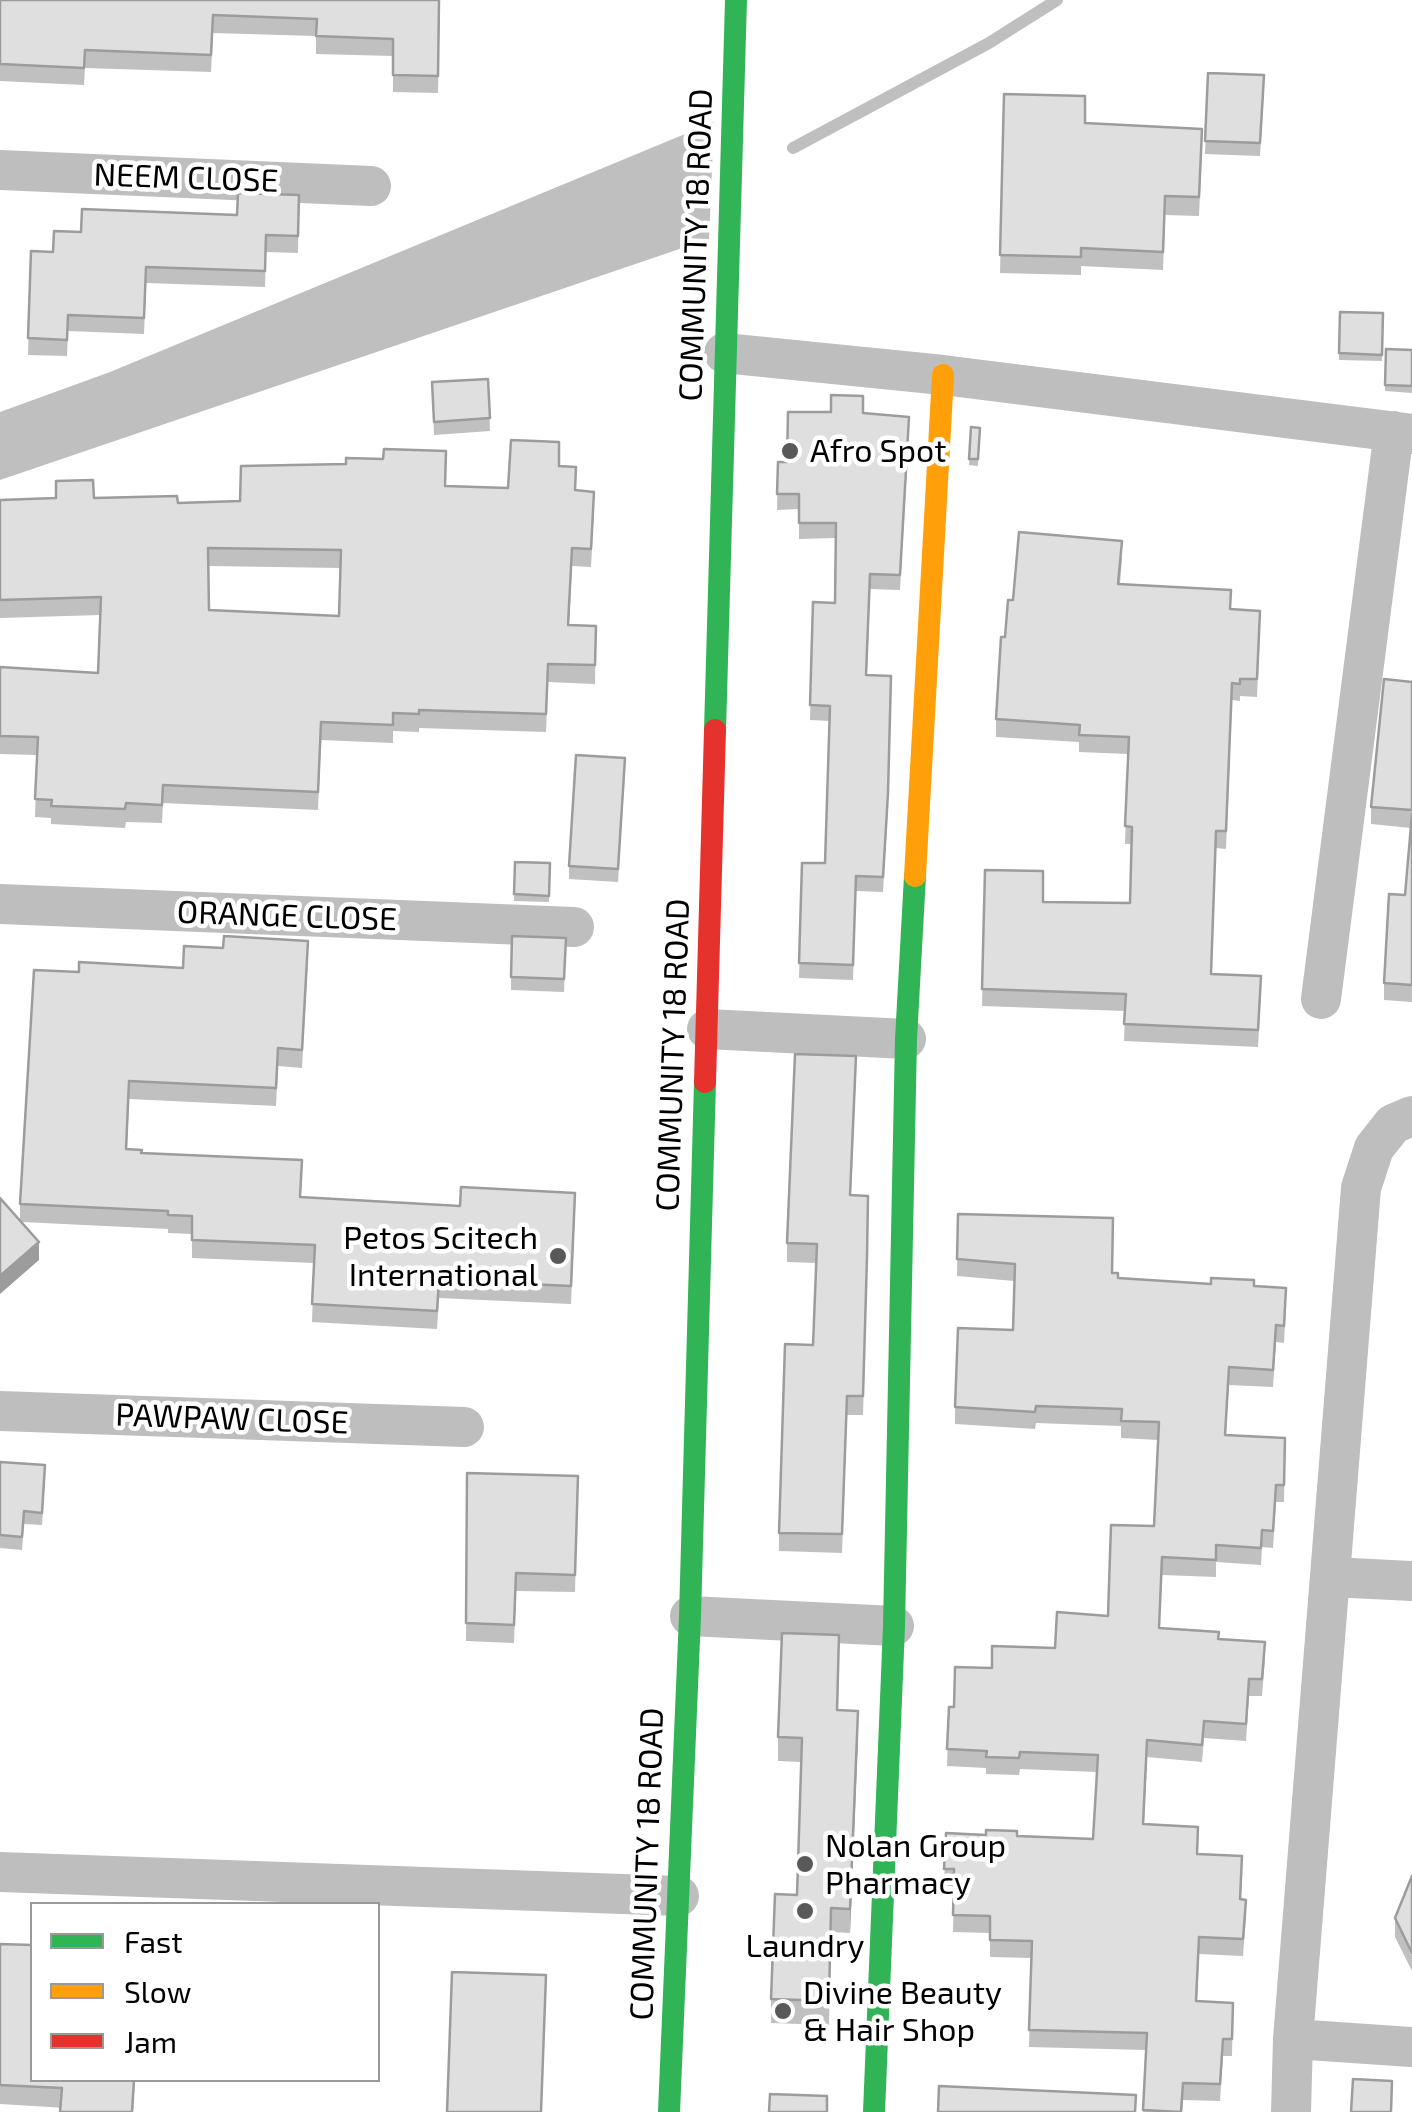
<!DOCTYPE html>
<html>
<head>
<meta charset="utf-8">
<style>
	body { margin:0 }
	#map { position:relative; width:1412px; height:2112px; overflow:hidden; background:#fff; font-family:"Exo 2",sans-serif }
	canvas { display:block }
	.legend { position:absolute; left:30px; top:1902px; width:350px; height:180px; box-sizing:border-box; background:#fff; border:2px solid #999; margin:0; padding:12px 18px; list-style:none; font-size:30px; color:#000 }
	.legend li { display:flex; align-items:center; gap:20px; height:50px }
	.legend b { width:50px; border:2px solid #999 }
</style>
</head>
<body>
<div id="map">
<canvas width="1412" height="2112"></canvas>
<ul class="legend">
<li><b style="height:12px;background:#30b455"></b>Fast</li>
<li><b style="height:12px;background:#ff9f0a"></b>Slow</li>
<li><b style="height:12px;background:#e5322d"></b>Jam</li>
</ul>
</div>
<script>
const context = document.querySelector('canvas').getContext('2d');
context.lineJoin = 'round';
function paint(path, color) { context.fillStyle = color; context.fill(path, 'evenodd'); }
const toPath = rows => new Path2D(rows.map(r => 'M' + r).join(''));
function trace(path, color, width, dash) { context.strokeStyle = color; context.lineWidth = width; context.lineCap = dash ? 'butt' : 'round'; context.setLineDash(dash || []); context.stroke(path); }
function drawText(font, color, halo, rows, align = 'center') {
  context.font = font + ' "Exo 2",sans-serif'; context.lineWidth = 9; context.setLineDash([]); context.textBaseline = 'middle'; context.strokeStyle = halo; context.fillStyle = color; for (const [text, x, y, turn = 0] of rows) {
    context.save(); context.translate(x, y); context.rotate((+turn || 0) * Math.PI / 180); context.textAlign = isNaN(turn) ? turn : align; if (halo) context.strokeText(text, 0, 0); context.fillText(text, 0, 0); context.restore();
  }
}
const water = toPath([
	[714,122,709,239,0,480,0,412,110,372]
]);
const stream = toPath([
	[793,148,989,43,1057,0]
]);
const street = toPath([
	[0,170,371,186],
	[724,353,943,375,1412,434],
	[0,904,574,927],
	[1321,999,1394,431],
	[707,1029,906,1039],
	[0,1411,464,1427],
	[1331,1577,1412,1581],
	[690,1616,894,1626],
	[0,1872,679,1896],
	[1293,2039,1412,2047],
	[1291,2112,1293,2039,1361,1188,1374,1148,1393,1124,1412,1116]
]);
const fast = toPath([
	[715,730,736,0],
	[669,2112,690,1616,705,1082],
	[874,2112,894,1626,906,1039,915,876]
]);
const slow = toPath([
	[915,876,943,375]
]);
const jam = toPath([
	[705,1082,715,730]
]);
const wall = toPath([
	[0,0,440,0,438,93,393,92,393,56,316,54,316,36,213,33,211,72,85,68,84,85,0,81],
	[1208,73,1264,88,1260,156,1205,154],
	[1004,94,1085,123,1202,148,1199,216,1165,215,1163,270,1081,266,1081,275,1000,273],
	[299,195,298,253,266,252,265,287,146,283,144,334,68,331,67,356,28,355,31,251,53,252,81,232,237,215],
	[1340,312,1383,313,1382,361,1339,360],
	[1386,349,1412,350,1412,393,1385,391],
	[488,379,490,431,434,435,432,382],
	[863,413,909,432,900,590,870,589,867,675,888,808,883,892,856,891,853,980,799,978,802,863,825,863,830,721,810,720,813,602,835,603,835,538,799,539,799,509,777,510,778,462,787,462],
	[971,427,980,428,978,466,969,465],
	[559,466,576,490,594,510,591,567,572,566,569,625,596,626,595,684,548,682,546,732,419,728,419,732,393,731,393,743,321,740,318,810,163,803,162,823,126,822,125,828,51,824,51,818,35,817,37,755,0,754,0,667,98,673,100,615,0,618,0,500,94,498,178,503,240,501,446,486,508,488],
	[208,566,341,568,339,616,209,610],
	[1122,558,1120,584,1231,609,1260,628,1257,697,1240,696,1240,701,1232,700,1226,849,1216,848,1211,974,1261,993,1258,1047,1124,1041,1125,1011,982,1006,985,870,1043,902,1130,903,1132,844,1125,844,1128,754,1079,752,1079,742,996,737,996,719,1005,637,1013,600],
	[1412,682,1412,1002,1384,1000,1384,983,1405,895,1411,828,1371,824,1371,807],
	[625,771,618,882,569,879,569,866],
	[515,862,550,863,549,902,514,901],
	[566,938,564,992,511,990,511,977],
	[308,959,302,1068,278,1066,276,1106,129,1099,127,1149,301,1197,460,1206,575,1211,571,1304,439,1298,437,1329,312,1322,314,1263,192,1258,192,1234,168,1233,168,1229,22,1222,39,1260,20,1221,20,1204,79,972,183,968],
	[856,1075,851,1195,867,1276,863,1415,847,1415,842,1553,779,1551,779,1533,813,1345,816,1263,787,1262,787,1243],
	[958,1214,1112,1273,1118,1278,1254,1286,1286,1305,1284,1343,1276,1342,1273,1387,1229,1385,1226,1435,1285,1438,1284,1502,1276,1502,1273,1548,1262,1547,1261,1565,1216,1562,1216,1577,1162,1575,1159,1628,1218,1639,1265,1659,1262,1696,1249,1696,1246,1741,1204,1738,1202,1762,1147,1757,1144,1824,1198,1854,1242,1873,1241,1899,1246,1917,1243,1956,1199,1954,1197,2002,1233,2003,1232,2056,1223,2056,1220,2101,1183,2100,1182,2112,1143,2112,1146,2050,1029,2047,1031,1958,990,1957,990,1933,953,1932,954,1886,944,1886,946,1833,1093,1839,1097,1772,1020,1769,1019,1775,986,1774,986,1768,947,1766,949,1707,954,1707,992,1668,1055,1648,1108,1616,1154,1526,1158,1440,1121,1438,1121,1426,1036,1423,1035,1429,955,1424,955,1407,1013,1330,1014,1281,957,1276],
	[0,1462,45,1478,42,1525,24,1524,22,1550,0,1548],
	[467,1473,578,1476,575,1592,516,1591,514,1643,466,1641],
	[839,1659,838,1710,858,1735,850,1933,831,1932,829,2025,771,2023,771,1999,797,1895,801,1762,778,1761,778,1737],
	[1412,1876,1412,1971,1395,1937,1395,1918],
	[0,1944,32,2080,135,2080,133,2112,0,2104]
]);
const shadedWall = toPath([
	[39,1242,39,1260,0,1294,0,1276],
	[858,1711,858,1735,850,1933,850,1909]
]);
const building = toPath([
	[0,0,439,0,438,76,393,75,393,39,316,36,317,19,213,15,211,55,85,50,84,68,0,64,0,0],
	[1208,73,1264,75,1260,143,1205,141,1208,73],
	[1004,94,1085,96,1085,123,1202,129,1199,197,1165,196,1163,252,1081,248,1081,257,1000,255,1004,94],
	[238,193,299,195,298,236,266,235,265,271,146,267,144,318,68,315,67,340,28,338,31,251,53,252,54,231,81,232,82,209,237,215,238,193],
	[1340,312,1383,313,1382,355,1339,353,1340,312],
	[1386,349,1412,350,1412,386,1385,385,1386,349],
	[488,379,490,418,434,422,432,382,488,379],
	[831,395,863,396,863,413,909,417,900,575,870,574,866,675,891,676,888,793,883,877,856,876,853,965,799,963,802,863,825,863,830,706,810,705,813,602,835,603,836,523,799,523,799,494,777,494,778,462,787,462,788,412,831,412,831,395],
	[971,427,980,428,978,459,969,459,971,427],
	[511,440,559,442,559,466,576,467,575,490,594,492,591,549,572,548,568,625,596,626,595,665,548,664,546,714,419,710,419,714,393,713,393,725,321,722,318,792,163,785,162,805,126,803,125,809,51,806,52,800,35,799,38,737,0,736,0,667,98,673,101,597,0,600,0,500,56,498,56,481,93,480,94,498,177,496,178,503,240,501,241,466,346,464,346,458,383,459,384,449,446,451,445,486,508,488,511,440],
	[208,548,341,550,339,616,209,610,208,548],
	[1019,532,1122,541,1118,584,1231,590,1230,609,1260,611,1257,679,1240,679,1240,684,1232,683,1226,831,1216,831,1211,974,1261,976,1258,1030,1124,1024,1126,994,982,989,985,870,1043,871,1043,902,1130,903,1132,827,1125,826,1129,737,1079,735,1080,725,996,719,1001,637,1005,637,1008,600,1013,600,1019,532],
	[1384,679,1412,682,1412,810,1371,807,1384,679],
	[576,755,625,758,618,869,569,866,576,755],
	[1412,814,1412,985,1384,983,1389,894,1405,895,1412,814],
	[515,862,550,863,549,896,514,894,515,862],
	[224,936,308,941,302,1050,278,1048,276,1088,129,1081,126,1149,142,1150,141,1153,302,1160,300,1197,460,1206,461,1187,575,1193,571,1286,439,1280,437,1311,312,1304,315,1245,192,1240,192,1216,168,1215,168,1211,20,1204,34,970,79,972,79,962,183,968,184,946,223,948,224,936],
	[512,936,566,938,564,979,511,977,512,936],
	[795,1054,856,1056,850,1195,868,1196,867,1257,863,1396,847,1396,842,1534,779,1533,785,1344,813,1345,817,1244,787,1243,795,1054],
	[0,1198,39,1242,0,1276,0,1198],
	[958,1214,1113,1218,1112,1273,1118,1273,1118,1278,1211,1284,1211,1278,1254,1280,1254,1286,1286,1288,1284,1326,1276,1325,1273,1370,1229,1367,1225,1435,1285,1438,1284,1485,1276,1485,1273,1531,1262,1530,1261,1548,1216,1545,1216,1560,1162,1557,1159,1628,1219,1632,1218,1639,1265,1642,1262,1679,1249,1679,1246,1724,1204,1721,1202,1745,1147,1740,1143,1824,1198,1827,1197,1854,1242,1856,1240,1899,1246,1900,1243,1939,1199,1937,1196,2001,1233,2003,1232,2039,1223,2039,1220,2084,1183,2083,1181,2112,1143,2110,1147,2033,1029,2030,1032,1941,990,1940,990,1916,953,1915,954,1869,944,1869,946,1833,986,1835,986,1830,1017,1831,1017,1836,1093,1839,1098,1755,1020,1752,1019,1758,986,1757,987,1751,947,1749,949,1707,954,1707,955,1667,992,1668,992,1646,1055,1648,1057,1612,1108,1616,1111,1525,1154,1526,1159,1422,1121,1421,1122,1409,1036,1406,1035,1412,955,1407,958,1328,1013,1330,1015,1264,957,1259,958,1214],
	[0,1462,45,1465,42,1513,24,1511,22,1537,0,1535,0,1462],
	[467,1473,578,1476,575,1575,516,1573,514,1625,466,1623,467,1473],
	[782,1633,839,1635,837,1710,858,1711,850,1909,831,1908,829,2001,771,1999,775,1894,797,1895,802,1738,778,1737,782,1633],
	[1412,1876,1412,1953,1395,1918,1412,1876],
	[0,1944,32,1945,32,2080,134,2080,132,2112,60,2112,62,2088,0,2085,0,1944],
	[452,1972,546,1975,541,2112,447,2112,452,1972],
	[1353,2079,1392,2081,1391,2112,1351,2112,1353,2079],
	[939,2086,1136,2095,1135,2112,938,2112,939,2086],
	[770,2094,827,2096,827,2112,769,2112,770,2094]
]);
const markers = [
	[790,451,10,"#595959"],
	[558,1256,10,"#595959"],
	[805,1864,10,"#595959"],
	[805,1911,10,"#595959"],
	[783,2011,10,"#595959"]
];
const streetNames = [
	["NEEM CLOSE",186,178,2],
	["COMMUNITY 18 ROAD",696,245,-88],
	["ORANGE CLOSE",287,916,2],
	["COMMUNITY 18 ROAD",673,1055,-88],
	["PAWPAW CLOSE",232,1419,2],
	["COMMUNITY 18 ROAD",647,1864,-88]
];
const poiNames = [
	["Afro Spot",810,451],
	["Petos Scitech",538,1238,"right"],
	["International",538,1275,"right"],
	["Nolan Group",825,1846],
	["Pharmacy",825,1883],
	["Laundry",805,1946,"center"],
	["Divine Beauty",803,1993],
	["& Hair Shop",803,2030]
];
paint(water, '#bfbfbf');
trace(stream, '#bfbfbf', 12);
trace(street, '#bebebe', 40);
trace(fast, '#30b455', 22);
trace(slow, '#ff9f0a', 22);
trace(jam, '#e5322d', 22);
paint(wall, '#c0c0c0');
paint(shadedWall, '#9c9c9c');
paint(building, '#dfdfdf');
trace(building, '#9c9c9c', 2.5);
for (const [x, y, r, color] of markers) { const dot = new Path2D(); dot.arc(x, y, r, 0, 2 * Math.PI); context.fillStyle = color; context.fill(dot); trace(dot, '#fff', 4); }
drawText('32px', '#000', '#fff', streetNames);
drawText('32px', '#000', '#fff', poiNames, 'left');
</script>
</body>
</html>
